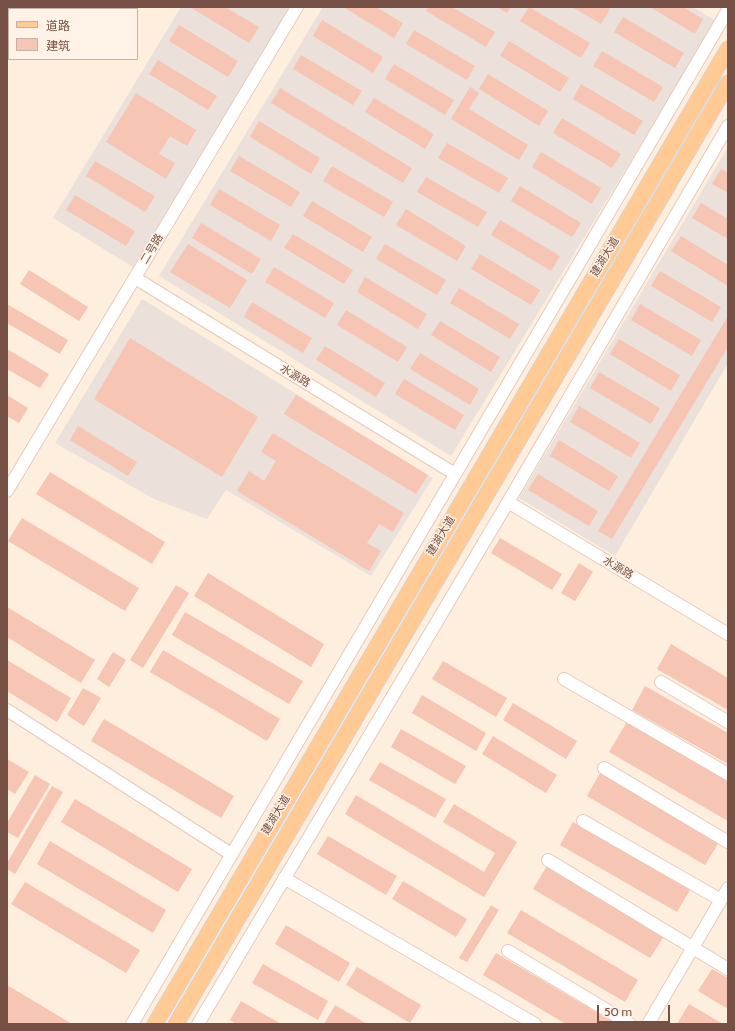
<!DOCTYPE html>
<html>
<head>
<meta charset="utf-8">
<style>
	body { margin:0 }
	#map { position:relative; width:735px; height:1031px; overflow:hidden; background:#feeede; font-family:Cabin,"Noto Sans SC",sans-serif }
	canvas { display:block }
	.frame { position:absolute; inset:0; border:8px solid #765044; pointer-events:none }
	.legend { position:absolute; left:8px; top:8px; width:130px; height:52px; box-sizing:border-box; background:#fff2e6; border:1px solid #c8b1a5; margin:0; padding:5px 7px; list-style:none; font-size:12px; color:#765044 }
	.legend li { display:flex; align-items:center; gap:8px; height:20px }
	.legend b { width:20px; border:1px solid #c8b1a5 }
	.scale { position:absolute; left:597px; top:1005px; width:73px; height:18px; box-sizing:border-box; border:2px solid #765044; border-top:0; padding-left:5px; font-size:12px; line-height:14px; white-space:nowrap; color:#765044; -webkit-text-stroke:3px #fff2e6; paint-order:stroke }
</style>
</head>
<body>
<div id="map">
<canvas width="735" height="1031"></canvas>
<div class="frame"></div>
<ul class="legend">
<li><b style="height:5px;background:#ffca94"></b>道路</li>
<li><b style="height:11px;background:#f6c5b3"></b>建筑</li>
</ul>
<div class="scale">50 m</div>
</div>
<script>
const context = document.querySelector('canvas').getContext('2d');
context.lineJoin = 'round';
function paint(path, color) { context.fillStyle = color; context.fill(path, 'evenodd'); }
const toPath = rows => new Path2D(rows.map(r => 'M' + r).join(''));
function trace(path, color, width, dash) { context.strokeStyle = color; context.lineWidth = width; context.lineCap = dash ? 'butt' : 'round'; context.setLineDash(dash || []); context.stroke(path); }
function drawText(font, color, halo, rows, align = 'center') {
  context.font = font + ' Cabin,"Noto Sans SC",sans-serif'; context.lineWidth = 3; context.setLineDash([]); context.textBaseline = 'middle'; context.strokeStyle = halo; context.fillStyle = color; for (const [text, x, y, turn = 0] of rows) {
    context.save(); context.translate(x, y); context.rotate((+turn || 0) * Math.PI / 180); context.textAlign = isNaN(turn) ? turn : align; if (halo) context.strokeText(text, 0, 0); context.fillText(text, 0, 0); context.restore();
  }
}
const industrial = toPath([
	[181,7,289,7,133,267,53,218],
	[323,7,693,7,716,21,451,456,159,276],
	[728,147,728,363,615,556,519,498],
	[142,299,433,478,371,576,226,490,207,519,154,499,55,443]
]);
const building = toPath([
	[190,7,225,7,259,27,249,43],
	[343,7,376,7,403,23,394,38],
	[428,7,452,7,495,32,486,47,426,11],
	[497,7,511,7,507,13],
	[529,7,590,43,581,58,520,21],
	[572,7,607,7,610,9,601,24],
	[650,7,683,7,703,19,695,34],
	[623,17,684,53,675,68,614,32],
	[322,20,383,57,373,73,313,36],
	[179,25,238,61,228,77,169,41],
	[414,30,475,66,467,80,406,44],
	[509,41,569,78,560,92,500,56],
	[602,51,663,87,654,102,593,66],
	[301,55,362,91,353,105,293,69],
	[158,60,217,96,208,110,149,74],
	[394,64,454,100,445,115,385,79],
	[488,74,548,111,539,126,479,89],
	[581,84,643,121,634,135,573,99],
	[470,87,479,93,469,109,528,145,519,160,451,119],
	[280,88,412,168,403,183,271,103],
	[136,93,196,130,187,146,170,136,159,154,175,163,166,179,106,142],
	[374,98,434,134,425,149,365,112],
	[562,118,621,154,612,168,553,133],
	[259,121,320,158,311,174,250,137],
	[447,143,508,178,499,193,438,158],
	[541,152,601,188,592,204,532,167],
	[239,156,300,192,291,207,230,171],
	[95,161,155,196,145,212,86,176],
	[332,166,393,202,384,217,323,181],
	[721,169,728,173,728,193,712,184],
	[426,177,487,212,478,227,417,192],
	[520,186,581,223,572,237,511,201],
	[219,189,280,225,271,241,210,205],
	[75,195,135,231,126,246,66,210],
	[312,201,372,237,363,252,303,216],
	[701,203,728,219,728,239,692,218],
	[406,209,466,246,457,261,396,225],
	[500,220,560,256,551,271,491,235],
	[201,223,261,259,252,274,192,238],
	[293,234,353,270,344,284,284,248],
	[681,236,728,265,728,286,671,251],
	[188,244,247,280,230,308,170,272],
	[385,244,446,280,437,295,376,259],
	[480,254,540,290,531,305,471,269],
	[274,267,334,303,325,318,265,282],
	[29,270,88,307,79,321,20,284],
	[660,271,721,307,712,322,651,286],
	[365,277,427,314,418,329,357,292],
	[459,288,519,324,510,339,450,303],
	[252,302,312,338,303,353,244,317],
	[7,304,68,340,60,354,7,323],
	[640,304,701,340,692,356,631,320],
	[346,310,407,347,398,362,337,325],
	[728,316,728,347,612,539,598,531],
	[440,321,500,357,491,372,431,335],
	[130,338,258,417,222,477,94,399],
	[619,339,680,375,671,391,610,354],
	[325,346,385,383,376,397,316,360],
	[7,349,49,374,40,388,7,369],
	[420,353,479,389,470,405,410,369],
	[599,372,660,408,651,424,590,388],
	[404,379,464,415,455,430,395,394],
	[7,395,28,408,19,423,7,416],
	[296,395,428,475,416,494,284,414],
	[579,406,640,443,631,458,570,422],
	[78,426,137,462,128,476,70,440],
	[273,433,404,513,393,532,379,524,367,543,381,551,369,571,237,491,249,471,264,481,276,461,261,452],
	[559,440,618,476,609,491,550,456],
	[50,472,165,542,152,564,36,494],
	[538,474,598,511,589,526,528,490],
	[22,518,139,588,125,611,8,541],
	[500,538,562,574,552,590,491,553],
	[579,563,593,572,575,601,561,593],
	[208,573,324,644,311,667,194,596],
	[176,585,189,593,143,668,130,660],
	[7,607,95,660,81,683,7,637],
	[185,612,303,681,289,704,172,635],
	[671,644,728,678,728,710,657,669],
	[163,650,280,719,267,741,150,672],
	[113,652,126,660,109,687,97,679],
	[7,660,71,698,57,722,7,691],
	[443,661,507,698,496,717,432,679],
	[645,686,728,733,728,764,632,710],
	[83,688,101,698,84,726,67,715],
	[422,695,486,733,476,751,412,713],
	[513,703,577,741,566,759,503,720],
	[104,719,234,796,221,818,91,741],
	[628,720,728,779,728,821,609,752],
	[401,729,466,766,455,784,391,747],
	[493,736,557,775,546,793,482,754],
	[7,759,29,772,15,794,7,789],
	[380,762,446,799,435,818,369,780],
	[600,773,719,842,705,865,587,796],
	[35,775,50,784,18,838,7,832,7,823],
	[52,786,63,792,15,874,7,869,7,863],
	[356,795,484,872,495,853,443,822,454,804,517,842,484,897,345,814],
	[75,799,192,869,178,892,61,822],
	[573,822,690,890,677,912,560,845],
	[328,836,397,876,386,895,317,854],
	[50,841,166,910,153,933,37,864],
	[547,866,664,936,650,958,533,889],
	[403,881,467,919,456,937,392,899],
	[25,882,140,950,126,973,11,904],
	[491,905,499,910,467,962,459,958],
	[521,910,638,980,625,1002,507,933],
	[286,925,350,963,339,982,275,944],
	[496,953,613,1022,611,1024,566,1024,483,975],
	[263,964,328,1001,318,1020,252,983],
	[357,967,421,1005,410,1023,346,985],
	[712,969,728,978,728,1009,698,991],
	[7,985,72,1024,7,1024],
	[241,1001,281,1024,236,1024,230,1020],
	[689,1004,723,1024,677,1024],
	[335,1005,367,1024,324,1024]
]);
const minor = toPath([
	[135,278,455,474],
	[7,491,297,7],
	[508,502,728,634],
	[564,679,728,774],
	[661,682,728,722],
	[7,710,231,854],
	[604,768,728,842],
	[583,821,721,900],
	[548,860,728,969],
	[284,878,535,1024],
	[508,951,630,1024],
	[132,1024,728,10],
	[198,1024,508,502,728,126],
	[648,1024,728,888]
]);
const major = toPath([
	[155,1024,728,49],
	[176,1024,728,83]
]);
const streetNames = [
	["二号路",152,249,-59],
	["建湖大道",605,257,-59],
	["水源路",295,376,31],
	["建湖大道",441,536,-59],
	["水源路",618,568,31],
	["建湖大道",276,815,-59]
];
paint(industrial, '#ebe0da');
paint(building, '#f6c5b3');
trace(minor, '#e5cabc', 14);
trace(major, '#dbd2ce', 17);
trace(minor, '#fff', 12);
trace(major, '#ffca94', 15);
drawText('11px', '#765044', '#fff2e6', streetNames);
</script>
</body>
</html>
